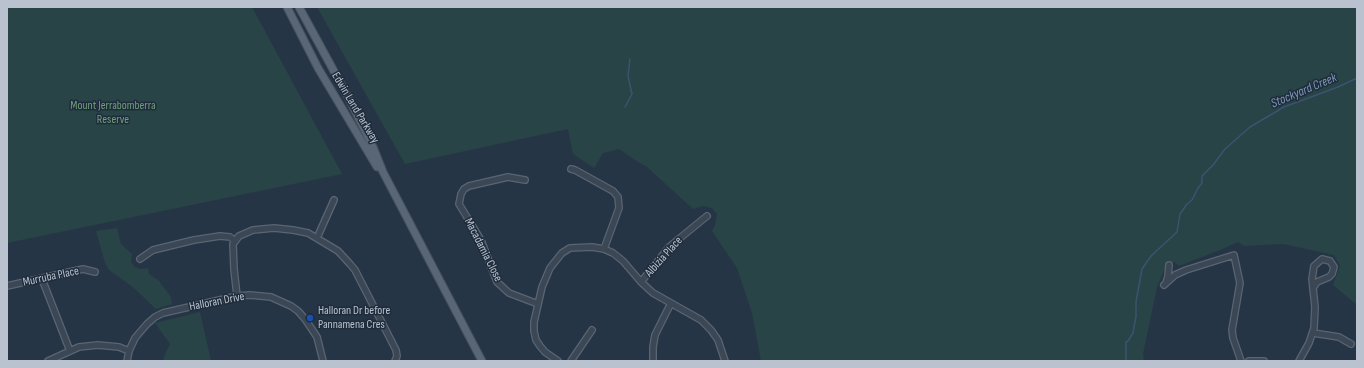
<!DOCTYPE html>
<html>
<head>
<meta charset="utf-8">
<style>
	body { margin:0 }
	#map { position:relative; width:1364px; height:368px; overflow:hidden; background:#263546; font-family:"Sofia Sans Condensed",sans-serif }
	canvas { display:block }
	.frame { position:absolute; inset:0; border:8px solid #b9c2ce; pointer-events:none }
</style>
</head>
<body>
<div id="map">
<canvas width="1364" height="368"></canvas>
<div class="frame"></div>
</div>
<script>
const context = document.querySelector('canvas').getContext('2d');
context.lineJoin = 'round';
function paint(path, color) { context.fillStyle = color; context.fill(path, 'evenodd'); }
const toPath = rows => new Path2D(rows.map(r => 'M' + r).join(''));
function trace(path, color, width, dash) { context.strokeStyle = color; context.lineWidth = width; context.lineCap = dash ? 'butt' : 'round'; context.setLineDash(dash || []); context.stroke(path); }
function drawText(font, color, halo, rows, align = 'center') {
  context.font = font + ' "Sofia Sans Condensed",sans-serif'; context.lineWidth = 3; context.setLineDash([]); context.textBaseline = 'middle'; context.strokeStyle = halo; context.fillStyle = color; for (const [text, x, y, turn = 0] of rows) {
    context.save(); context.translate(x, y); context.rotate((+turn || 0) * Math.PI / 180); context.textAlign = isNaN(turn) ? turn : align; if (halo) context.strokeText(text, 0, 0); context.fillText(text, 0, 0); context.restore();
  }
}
const green = toPath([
	[7,7,252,7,342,174,7,243],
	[317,7,1357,7,1357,305,1333,285,1340,266,1334,255,1283,244,1244,246,1238,242,1220,250,1179,266,1174,262,1167,264,1157,287,1143,354,1144,361,761,361,752,313,737,268,712,231,715,225,717,214,712,208,703,206,693,209,646,166,638,162,619,149,603,153,594,168,573,154,568,129,405,164],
	[117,228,121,244,132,254,131,262,135,267,141,269,148,268,149,274,159,281,171,297,172,304,156,309,134,288,109,270,105,263,96,231],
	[200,312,211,361,163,361,165,354,170,344,155,323]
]);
const stream = toPath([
	[625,107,632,94,628,76,630,59],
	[1126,361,1126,342,1128,341,1133,333,1136,316,1136,302,1142,269,1151,256,1177,232,1180,214,1187,204,1192,200,1198,188,1202,183,1202,176,1213,165,1225,149,1250,127,1284,107,1338,87,1357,78]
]);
const minor = toPath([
	[571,169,575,170,613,191,618,197,619,208,604,249],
	[525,180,508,177,469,186,464,189,461,194,459,204,481,240,497,282,509,293,538,304],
	[317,238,334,200],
	[140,259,153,250,194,240,220,236,230,237,235,241],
	[42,279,70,351],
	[641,282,669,247,707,216],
	[1166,283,1168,276,1169,265],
	[1164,285,1175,275,1186,270,1234,255,1240,283,1232,330,1233,338,1241,361],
	[7,286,83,269,95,272],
	[237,296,234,269,233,244,239,236,253,230,274,228,293,230,308,233,338,251,350,264,355,270,396,350,397,356,395,361],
	[1313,333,1339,337,1351,344],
	[48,361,79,347,98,345,119,347,129,351],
	[127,361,129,351,135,338,147,324,155,317,163,313,237,296,250,295,271,297,291,306,298,311,305,319,317,337,323,361],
	[558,361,545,352,540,346,536,340,534,331,534,322,542,287,550,268,562,253,570,248,592,247,604,249,613,253,623,261,641,282,653,293,701,320,711,330,718,340,725,361],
	[571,361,592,330],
	[653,361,653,347,655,335,671,303],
	[1249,361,1264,361],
	[1299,361,1309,343,1314,328,1315,307,1313,288,1312,279,1314,266,1322,259,1330,261,1334,267,1332,274,1329,277,1317,282,1313,288]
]);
const major = toPath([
	[287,7,318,68,377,167],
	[299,7,348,97,373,147,383,172,482,361]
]);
const markers = [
	[310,318,4,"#1a4fb4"]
];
const parkNames = [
	["Mount Jerrabomberra",113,106],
	["Reserve",113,120]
];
const streetNames = [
	["Edwin Land Parkway",355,108,59],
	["Macadamia Close",483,250,63],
	["Albizia Place",664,257,-48],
	["Murruba Place",51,277,-12],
	["Halloran Drive",217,302,-11]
];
const poiNames = [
	["Halloran Dr before",318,311],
	["Pannamena Cres",318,325]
];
const waterNames = [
	["Stockyard Creek",1304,91,-23]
];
paint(green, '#284447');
trace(stream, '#3b536f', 1.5);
trace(minor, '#5a6572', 8);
trace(major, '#45505e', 9);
trace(minor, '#3b4755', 5.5);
trace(major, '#596675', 7);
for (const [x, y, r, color] of markers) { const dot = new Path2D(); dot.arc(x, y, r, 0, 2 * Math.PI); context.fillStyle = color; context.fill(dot); trace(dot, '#1f2c3b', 1.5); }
drawText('12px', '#6fa079', '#1f2c3b', parkNames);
drawText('12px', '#b9c2ce', '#1f2c3b', streetNames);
drawText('12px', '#b9c2ce', '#1f2c3b', poiNames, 'left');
drawText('italic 13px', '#7e98b7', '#1f2c3b', waterNames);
</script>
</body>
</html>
